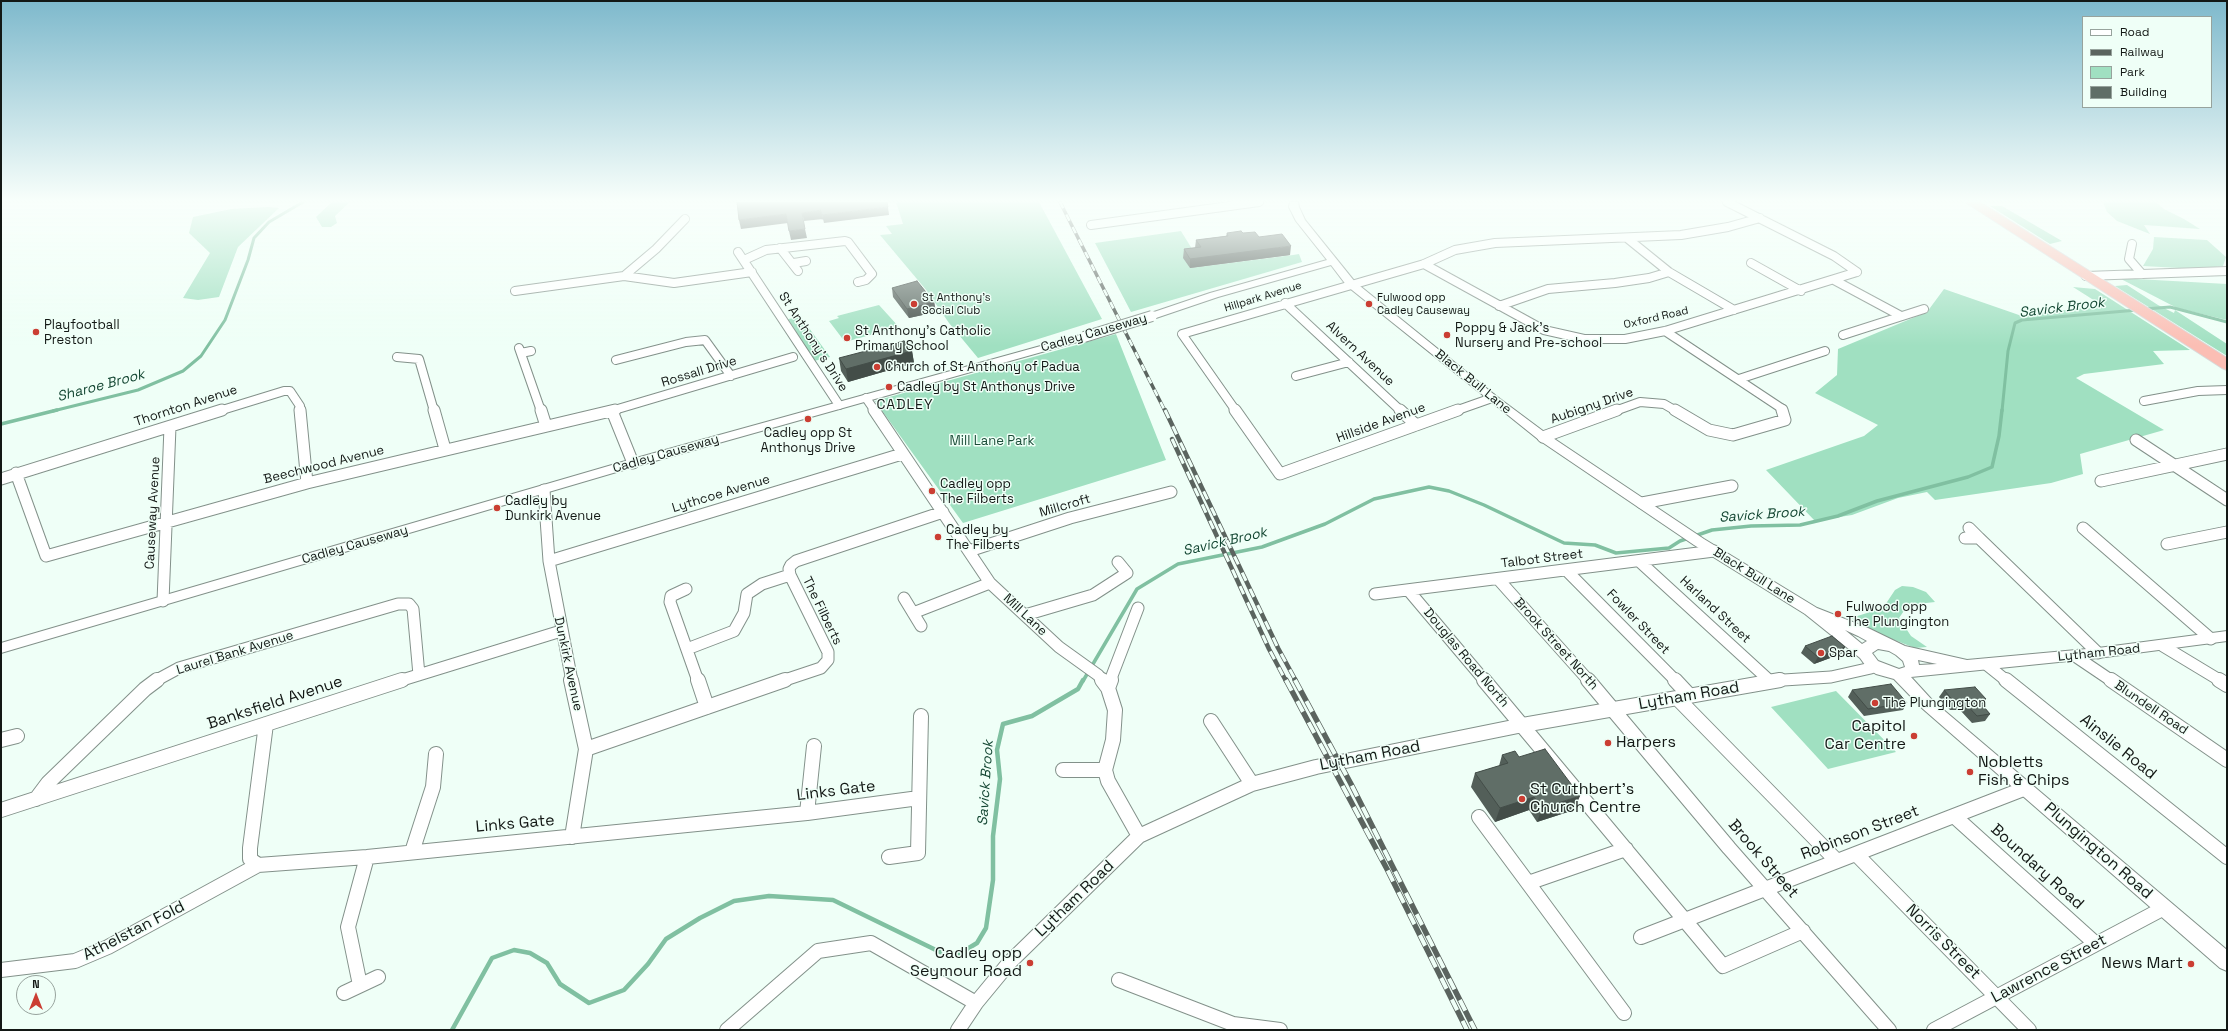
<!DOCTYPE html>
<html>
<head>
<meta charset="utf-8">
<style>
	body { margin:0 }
	#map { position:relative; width:2228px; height:1031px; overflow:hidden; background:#effff7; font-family:"Space Grotesk",sans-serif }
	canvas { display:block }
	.frame { position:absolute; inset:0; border:2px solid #131815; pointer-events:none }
	.legend { position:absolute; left:2082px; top:16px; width:130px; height:92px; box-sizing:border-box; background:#effff7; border:1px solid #97a39d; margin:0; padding:5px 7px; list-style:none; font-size:12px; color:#131815 }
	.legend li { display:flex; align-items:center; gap:8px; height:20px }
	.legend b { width:20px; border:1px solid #97a39d }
	.north { position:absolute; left:16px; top:975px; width:40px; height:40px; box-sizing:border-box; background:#effff7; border:1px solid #97a39d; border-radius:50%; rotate:0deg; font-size:11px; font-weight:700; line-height:16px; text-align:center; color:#131815 }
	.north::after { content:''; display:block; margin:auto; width:14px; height:18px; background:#cb3e33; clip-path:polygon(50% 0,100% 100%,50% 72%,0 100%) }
</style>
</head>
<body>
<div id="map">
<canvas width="2228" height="1031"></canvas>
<div class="frame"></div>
<ul class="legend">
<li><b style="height:5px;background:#fff"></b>Road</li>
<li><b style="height:5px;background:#5b645f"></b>Railway</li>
<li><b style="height:11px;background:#a0e0c1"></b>Park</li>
<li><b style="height:11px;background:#606e67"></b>Building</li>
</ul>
<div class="north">N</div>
</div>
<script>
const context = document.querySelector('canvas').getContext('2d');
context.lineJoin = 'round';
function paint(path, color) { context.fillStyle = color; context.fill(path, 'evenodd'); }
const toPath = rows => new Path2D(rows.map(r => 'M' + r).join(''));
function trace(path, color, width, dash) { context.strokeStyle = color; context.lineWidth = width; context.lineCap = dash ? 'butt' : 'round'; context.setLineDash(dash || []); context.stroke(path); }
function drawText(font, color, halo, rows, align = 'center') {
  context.font = font + ' "Space Grotesk",sans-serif'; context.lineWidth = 3; context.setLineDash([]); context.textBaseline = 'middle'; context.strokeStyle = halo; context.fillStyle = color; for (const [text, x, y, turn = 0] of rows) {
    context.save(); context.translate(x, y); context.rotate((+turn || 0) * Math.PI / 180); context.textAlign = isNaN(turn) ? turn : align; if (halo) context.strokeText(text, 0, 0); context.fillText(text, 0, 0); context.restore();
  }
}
const green = toPath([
	[332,202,350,202,335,216,337,223,331,227,322,227,316,217],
	[896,202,1039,202,1102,319,978,358,949,323,927,291,880,235,892,234,886,226,903,224],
	[2103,202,2156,202,2164,209,2184,219,2200,229,2144,225,2150,234,2117,221,2107,212],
	[1990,206,2002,206,2062,241,2050,244],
	[267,207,279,208,238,247,219,297,198,300,183,298,210,253,189,233,193,217,231,209],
	[1181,231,1197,257,1190,268,1293,255,1299,254,1302,262,1131,312,1095,243],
	[2154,237,2207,240,2226,257,2223,266,2197,269,2143,266,2153,249],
	[2119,278,2227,284,2227,320,2177,308],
	[2127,285,2158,305,2174,313,2175,310,2227,344,2227,356,2115,286],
	[2073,287,2095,289,2190,350,2153,351,2164,364,2084,374,2076,378,2164,430,2080,454,2083,474,2051,483,1935,500,1927,492,1898,498,1852,515,1815,521,1766,470,1864,436,1878,425,1815,393,1837,375,1838,349,1927,312,1944,289,2019,315,2103,306],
	[879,305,899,327,845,342,829,321,839,318,837,316],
	[801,317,830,357,814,361,788,319],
	[1116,334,1166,460,963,523,875,401],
	[1902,586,1913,587,1926,592,1935,602,1908,605,1899,618,1911,636,1927,647,1915,648,1884,636,1851,618,1883,608,1895,590],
	[1836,691,1896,752,1828,769,1771,707]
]);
const streamFar2 = toPath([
	[2145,309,2170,307,2227,322],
	[53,411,138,390,183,371,201,356,225,320,248,260,254,238,269,222,303,202],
	[2002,411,2008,351,2015,323,2022,320,2137,310]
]);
const streamFar1 = toPath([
	[1,424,57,410],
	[1083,681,1137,589,1178,564,1262,547,1325,524,1374,499,1429,487,1449,491,1484,505,1564,543,1595,545,1616,553,1669,548,1680,541,1712,530,1751,526,1800,525,1838,516,1877,501,1968,477,1992,467,1999,436,2002,410]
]);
const stream = toPath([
	[452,1030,492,958,514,950,530,953,547,963,560,984,589,1003,624,990,648,964,666,939,700,918,734,901,769,896,833,900,940,952,959,954,977,943,986,928,993,880,993,836,1000,779,997,750,1003,724,1032,716,1078,689,1083,680]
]);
const minorFar2 = toPath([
	[1727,202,1834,256,1857,272],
	[1091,225,1259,202],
	[1627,238,1669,272,1734,310],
	[2132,244,2129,259,2142,274],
	[780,248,798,271],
	[738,252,839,405],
	[744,260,766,250,845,241,848,242,872,274,866,280,858,282],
	[794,263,806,261],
	[1751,263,1801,291],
	[1424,264,1544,330,1584,339,1625,339,1665,331,1857,272],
	[624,276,656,249,685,219],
	[2086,276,2227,271],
	[1834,280,1901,316],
	[515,291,624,276,674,283,752,272],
	[1285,303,1401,411],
	[1499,306,1548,289,1615,283,1649,278,1669,272],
	[1665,331,1781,408,1782,411],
	[1843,335,1924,309],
	[519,348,541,411],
	[521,353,531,351],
	[397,357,419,359,434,411],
	[616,360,686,342,705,340,731,376],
	[1296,376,1349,362],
	[1739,379,1825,351],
	[866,398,875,411],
	[2144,401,2198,391,2227,390],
	[219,411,284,391,290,391,300,406,300,411],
	[611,411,793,357],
	[1236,411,1182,334,1424,264,1455,250,1495,243,1681,235,1728,227,1760,218],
	[1455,411,1492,398],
	[1615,411,1640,402,1664,404,1676,411]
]);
const minorFar1 = toPath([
	[300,410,307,483],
	[434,410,445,449],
	[541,410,546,426],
	[874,410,990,583,1059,647,1098,675,1103,681],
	[1235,410,1280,474,1458,410],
	[1400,410,1416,425],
	[1675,410,1709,430,1733,435,1785,420,1782,410],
	[612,411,633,463],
	[1543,437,1617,410],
	[2136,440,2227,500],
	[16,473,46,556,307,483,615,410],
	[1,479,222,410],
	[2101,481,2227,454],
	[544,490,549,561,572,681],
	[1642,503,1732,486],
	[2083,528,2211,639],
	[1965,538,1979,538,1969,528],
	[1979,538,2098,653],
	[2167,544,2227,532],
	[969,551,1070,518,1171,492],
	[549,561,902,454],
	[1639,561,1770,681],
	[1566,570,1676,681],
	[1498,579,1589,681],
	[686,589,671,596,670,602,698,681],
	[1409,591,1485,681],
	[1375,594,1714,551],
	[904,598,921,626],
	[163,601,170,427],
	[913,613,990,583],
	[1025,615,1093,595,1127,573,1118,562],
	[2163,646,2221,681],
	[687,649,734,631,744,613,747,594,762,584,790,575],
	[2075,656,2112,681],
	[1987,665,2007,681],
	[155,681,179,668,398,604,409,604,413,609,419,675],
	[399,681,561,631],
	[782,681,821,668,828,660,828,652,790,575,789,569,791,565,796,561,943,512],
	[1110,681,1138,608],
	[1768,681,1831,677,1871,668,1873,665]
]);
const minor = toPath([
	[571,680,586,749,572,837],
	[698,680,707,707],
	[1102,680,1108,688,1115,710,1113,740,1105,770,1108,781,1139,836],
	[1484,680,1723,966,1803,931],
	[1588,680,1729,848,1889,1030],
	[1675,680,1689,695],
	[2006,680,2227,857],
	[2111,680,2227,760],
	[2219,680,2227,685],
	[1108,688,1111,680],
	[1677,698,1837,861],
	[1211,721,1252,784],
	[266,724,250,848,250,859,258,865,367,857,807,813,919,798],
	[1,740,17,736],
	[586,749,785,680],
	[1063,770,1105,770],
	[36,799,48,783,145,689,157,680],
	[1,810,402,680],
	[807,813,814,746],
	[1954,816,2096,944],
	[1479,817,1528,883],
	[412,852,433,787,436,754],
	[1856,854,2029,1030],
	[889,857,918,853,921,716],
	[1641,937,2026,788],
	[1,970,75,961,108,947,258,865],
	[1119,980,1233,1024,1280,1030],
	[360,985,348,927,367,857],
	[344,993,378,977],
	[1624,1013,1528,883,1626,849],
	[727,1030,818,951,871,943,976,1003],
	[958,1030,976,1003,1009,963,1139,836,1252,784,1316,767,1523,725,1780,680],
	[1934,1030,2164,908]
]);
const tertiary = toPath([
	[1290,202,1298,202,1299,207,1305,220,1355,282,1496,396,1547,434,1704,539,1817,608,1868,628,1905,646,1967,660,2098,648,2227,631,2227,641,2098,658,1911,677,1933,701,2227,950,2227,971,2220,968,1923,709,1894,679,1876,674,1868,669,1860,658,1805,614,1694,545,1539,440,1347,286,1331,265,1218,297,1156,318,1148,318,1148,314,1210,293,1327,260,1296,221,1289,207,1290,202],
	[1845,630,1858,636,1867,641,1862,644,1845,630],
	[1878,649,1889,651,1896,655,1903,661,1905,667,1899,669,1878,661,1872,653,1878,649],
	[1918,660,1937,664,1919,665,1918,660],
	[1084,334,1089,337,1088,339,637,466,1,653,1,643,629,460,1084,334]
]);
const trunk = toPath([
	[1965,202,1980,202,2227,358,2227,370,2222,368,1965,202]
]);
const railFar2 = toPath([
	[1060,202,1165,411]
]);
const railFar1 = toPath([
	[1165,410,1278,648,1296,681],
	[1172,439,1269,649,1286,681]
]);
const rail = toPath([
	[1286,680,1388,871,1467,1030],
	[1295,680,1351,784,1475,1030]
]);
const tertiaryBridge = toPath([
	[1084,337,1152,316]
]);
const wall = toPath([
	[1227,233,1243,233,1259,237,1290,255,1190,268,1183,258,1184,249,1195,248,1196,240,1226,236],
	[892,288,934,302,936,312,909,318,893,297],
	[912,351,914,363,848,382,841,371,839,358],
	[1805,646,1845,647,1841,654,1814,664,1801,653],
	[1852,690,1907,703,1903,710,1864,716,1848,697],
	[1944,690,1982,705,1990,714,1985,721,1972,723,1960,710,1950,710,1939,697],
	[1502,755,1519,757,1574,810,1537,822,1529,810,1495,822,1471,787,1475,773,1499,766]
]);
const shadedWall = toPath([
	[888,207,889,215,824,223,822,215],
	[821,210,823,219,804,221,802,213],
	[786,214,788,223,741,229,739,220],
	[805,229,807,238,791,240,789,231],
	[1291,246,1290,255,1190,268,1190,259],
	[934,302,936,312,909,318,907,309],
	[912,351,914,363,848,382,846,369],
	[1845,647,1841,654,1814,664,1818,657],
	[1986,699,1981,707,1979,701],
	[1580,796,1574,810,1537,822,1542,808],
	[1534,797,1529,810,1495,822,1500,808]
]);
const building = toPath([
	[737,202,887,202,888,207,822,215,821,210,802,213,805,229,789,231,786,214,739,220,737,202],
	[1241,231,1243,233,1255,232,1259,237,1282,234,1291,246,1190,259,1184,249,1201,247,1196,240,1228,236,1227,233,1241,231],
	[917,281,934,302,907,309,892,288,917,281],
	[904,341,912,351,846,369,839,358,904,341],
	[1832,636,1845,647,1818,657,1805,646,1832,636],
	[1891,684,1907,703,1868,709,1852,690,1891,684],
	[1975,687,1986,699,1979,701,1990,714,1977,716,1965,703,1955,703,1944,690,1975,687],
	[1545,749,1580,796,1542,808,1534,797,1500,808,1475,773,1508,763,1502,755,1515,751,1519,757,1545,749]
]);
const markers = [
	[914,304,4,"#cb3e33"],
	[1369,304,4,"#cb3e33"],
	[36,332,4,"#cb3e33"],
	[1447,335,4,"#cb3e33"],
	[847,338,4,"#cb3e33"],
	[877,367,4,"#cb3e33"],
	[889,387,4,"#cb3e33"],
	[808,419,4,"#cb3e33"],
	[932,491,4,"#cb3e33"],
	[497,508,4,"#cb3e33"],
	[938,537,4,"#cb3e33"],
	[1838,614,4,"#cb3e33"],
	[1821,653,4,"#cb3e33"],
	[1875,703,4,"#cb3e33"],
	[1914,736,4,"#cb3e33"],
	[1608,743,4,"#cb3e33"],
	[1970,772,4,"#cb3e33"],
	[1522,799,4,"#cb3e33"],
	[1030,963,4,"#cb3e33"],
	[2191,964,4,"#cb3e33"]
];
const farStreetnames = [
	["Hillpark Avenue",1263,297,-17],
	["Oxford Road",1656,318,-13]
];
const farPoinames = [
	["St Anthony's",922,298],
	["Social Club",922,311],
	["Fulwood opp",1377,298],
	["Cadley Causeway",1377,311]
];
const poiNames = [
	["Playfootball",44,325],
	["Preston",44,340],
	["Poppy & Jack's",1455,328],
	["Nursery and Pre-school",1455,343],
	["St Anthony's Catholic",855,331],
	["Primary School",855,346],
	["Church of St Anthony of Padua",885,367],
	["Cadley by St Anthonys Drive",897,387],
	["Cadley opp St",808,433,"center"],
	["Anthonys Drive",808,448,"center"],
	["Cadley opp",940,484],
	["The Filberts",940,499],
	["Cadley by",505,501],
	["Dunkirk Avenue",505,516],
	["Cadley by",946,530],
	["The Filberts",946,545],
	["Fulwood opp",1846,607],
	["The Plungington",1846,622],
	["Spar",1829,653],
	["The Plungington",1883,703]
];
const streetNames = [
	["Cadley Causeway",1094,333,-16],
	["St Anthony's Drive",813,342,57],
	["Alvern Avenue",1360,354,43],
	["Rossall Drive",699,372,-17],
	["Black Bull Lane",1473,382,39],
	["Thornton Avenue",186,406,-18],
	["Aubigny Drive",1592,406,-19],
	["Hillside Avenue",1381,423,-20],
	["Cadley Causeway",666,454,-16],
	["Beechwood Avenue",324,465,-14],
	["Lythcoe Avenue",721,494,-17],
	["Millcroft",1065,506,-16],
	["Causeway Avenue",153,513,-87],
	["Cadley Causeway",355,545,-16],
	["Talbot Street",1542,559,-7],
	["Black Bull Lane",1754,576,32],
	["Harland Street",1715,610,43],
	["The Filberts",822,611,64],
	["Mill Lane",1025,615,43],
	["Fowler Street",1638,622,46],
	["Brook Street North",1556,644,48],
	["Laurel Bank Avenue",235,653,-17],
	["Lytham Road",2099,653,-6],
	["Douglas Road North",1466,658,50],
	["Dunkirk Avenue",568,664,78],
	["Blundell Road",2151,708,34]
];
const parkNames = [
	["Mill Lane Park",992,441]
];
const waterNames = [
	["Savick Brook",2062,308,-7],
	["Sharoe Brook",101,386,-15],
	["Savick Brook",1762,515,-4],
	["Savick Brook",1225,542,-13],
	["Savick Brook",986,783,-86]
];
const neighbourhoodNames = [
	["CADLEY",905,405]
];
const nearStreetnames = [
	["Lytham Road",1689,696,-10],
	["Banksfield Avenue",275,703,-18],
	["Ainslie Road",2118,747,39],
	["Lytham Road",1370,756,-11],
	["Links Gate",836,791,-7],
	["Links Gate",515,824,-5],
	["Robinson Street",1860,833,-21],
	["Plungington Road",2098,851,41],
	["Brook Street",1763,859,49],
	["Boundary Road",2037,867,42],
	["Lytham Road",1075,899,-44],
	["Athelstan Fold",134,931,-27],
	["Norris Street",1943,942,45],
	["Lawrence Street",2049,969,-28]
];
const nearPoinames = [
	["Capitol",1906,727],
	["Car Centre",1906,745],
	["Harpers",1616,743,"left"],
	["Nobletts",1978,763,"left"],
	["Fish & Chips",1978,781,"left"],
	["St Cuthbert's",1530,790,"left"],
	["Church Centre",1530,808,"left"],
	["Cadley opp",1022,954],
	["Seymour Road",1022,972],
	["News Mart",2183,964]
];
paint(green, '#a0e0c1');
trace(streamFar2, '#80c0a1', 3);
trace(streamFar1, '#80c0a1', 3.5);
trace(stream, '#80c0a1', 4.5);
trace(minorFar2, '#83918a', 10);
trace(minorFar1, '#83918a', 13);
trace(minor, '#83918a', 16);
trace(tertiary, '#83918a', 2);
trace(trunk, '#d9dada', 2);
trace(minorFar2, '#fff', 8);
trace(minorFar1, '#fff', 11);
trace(minor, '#fff', 14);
paint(tertiary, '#fff');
paint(trunk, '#fbbeb4');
trace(railFar2, '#5b645f', 3.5);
trace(railFar1, '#5b645f', 4.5);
trace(rail, '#5b645f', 5.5);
trace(railFar2, '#effff7', 2.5, [7]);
trace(railFar1, '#effff7', 3, [9]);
trace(rail, '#effff7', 4, [12]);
trace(tertiaryBridge, '#83918a', 12, []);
trace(tertiaryBridge, '#fff', 10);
paint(wall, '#535f59');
paint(shadedWall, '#434d48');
paint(building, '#606e67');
trace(building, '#434d48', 1);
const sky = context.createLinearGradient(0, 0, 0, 346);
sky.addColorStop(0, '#7eb9cc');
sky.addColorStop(0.58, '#f8fffb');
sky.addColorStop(1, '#f8fffb00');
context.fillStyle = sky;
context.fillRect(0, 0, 2228, 346);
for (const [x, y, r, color] of markers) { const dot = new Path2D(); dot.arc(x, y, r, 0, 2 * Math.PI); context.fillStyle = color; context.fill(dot); trace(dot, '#effff7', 1.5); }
drawText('11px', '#131815', '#effff7', farStreetnames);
drawText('11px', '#131815', '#effff7', farPoinames, 'left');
drawText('13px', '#131815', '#effff7', poiNames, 'left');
drawText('13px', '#131815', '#effff7', streetNames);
drawText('13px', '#1b4d38', '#effff7', parkNames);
drawText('italic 14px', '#144733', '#effff7', waterNames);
context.letterSpacing = '1px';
drawText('14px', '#131815', '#effff7', neighbourhoodNames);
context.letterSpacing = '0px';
drawText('16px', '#131815', '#effff7', nearStreetnames);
drawText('16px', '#131815', '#effff7', nearPoinames, 'right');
</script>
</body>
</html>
